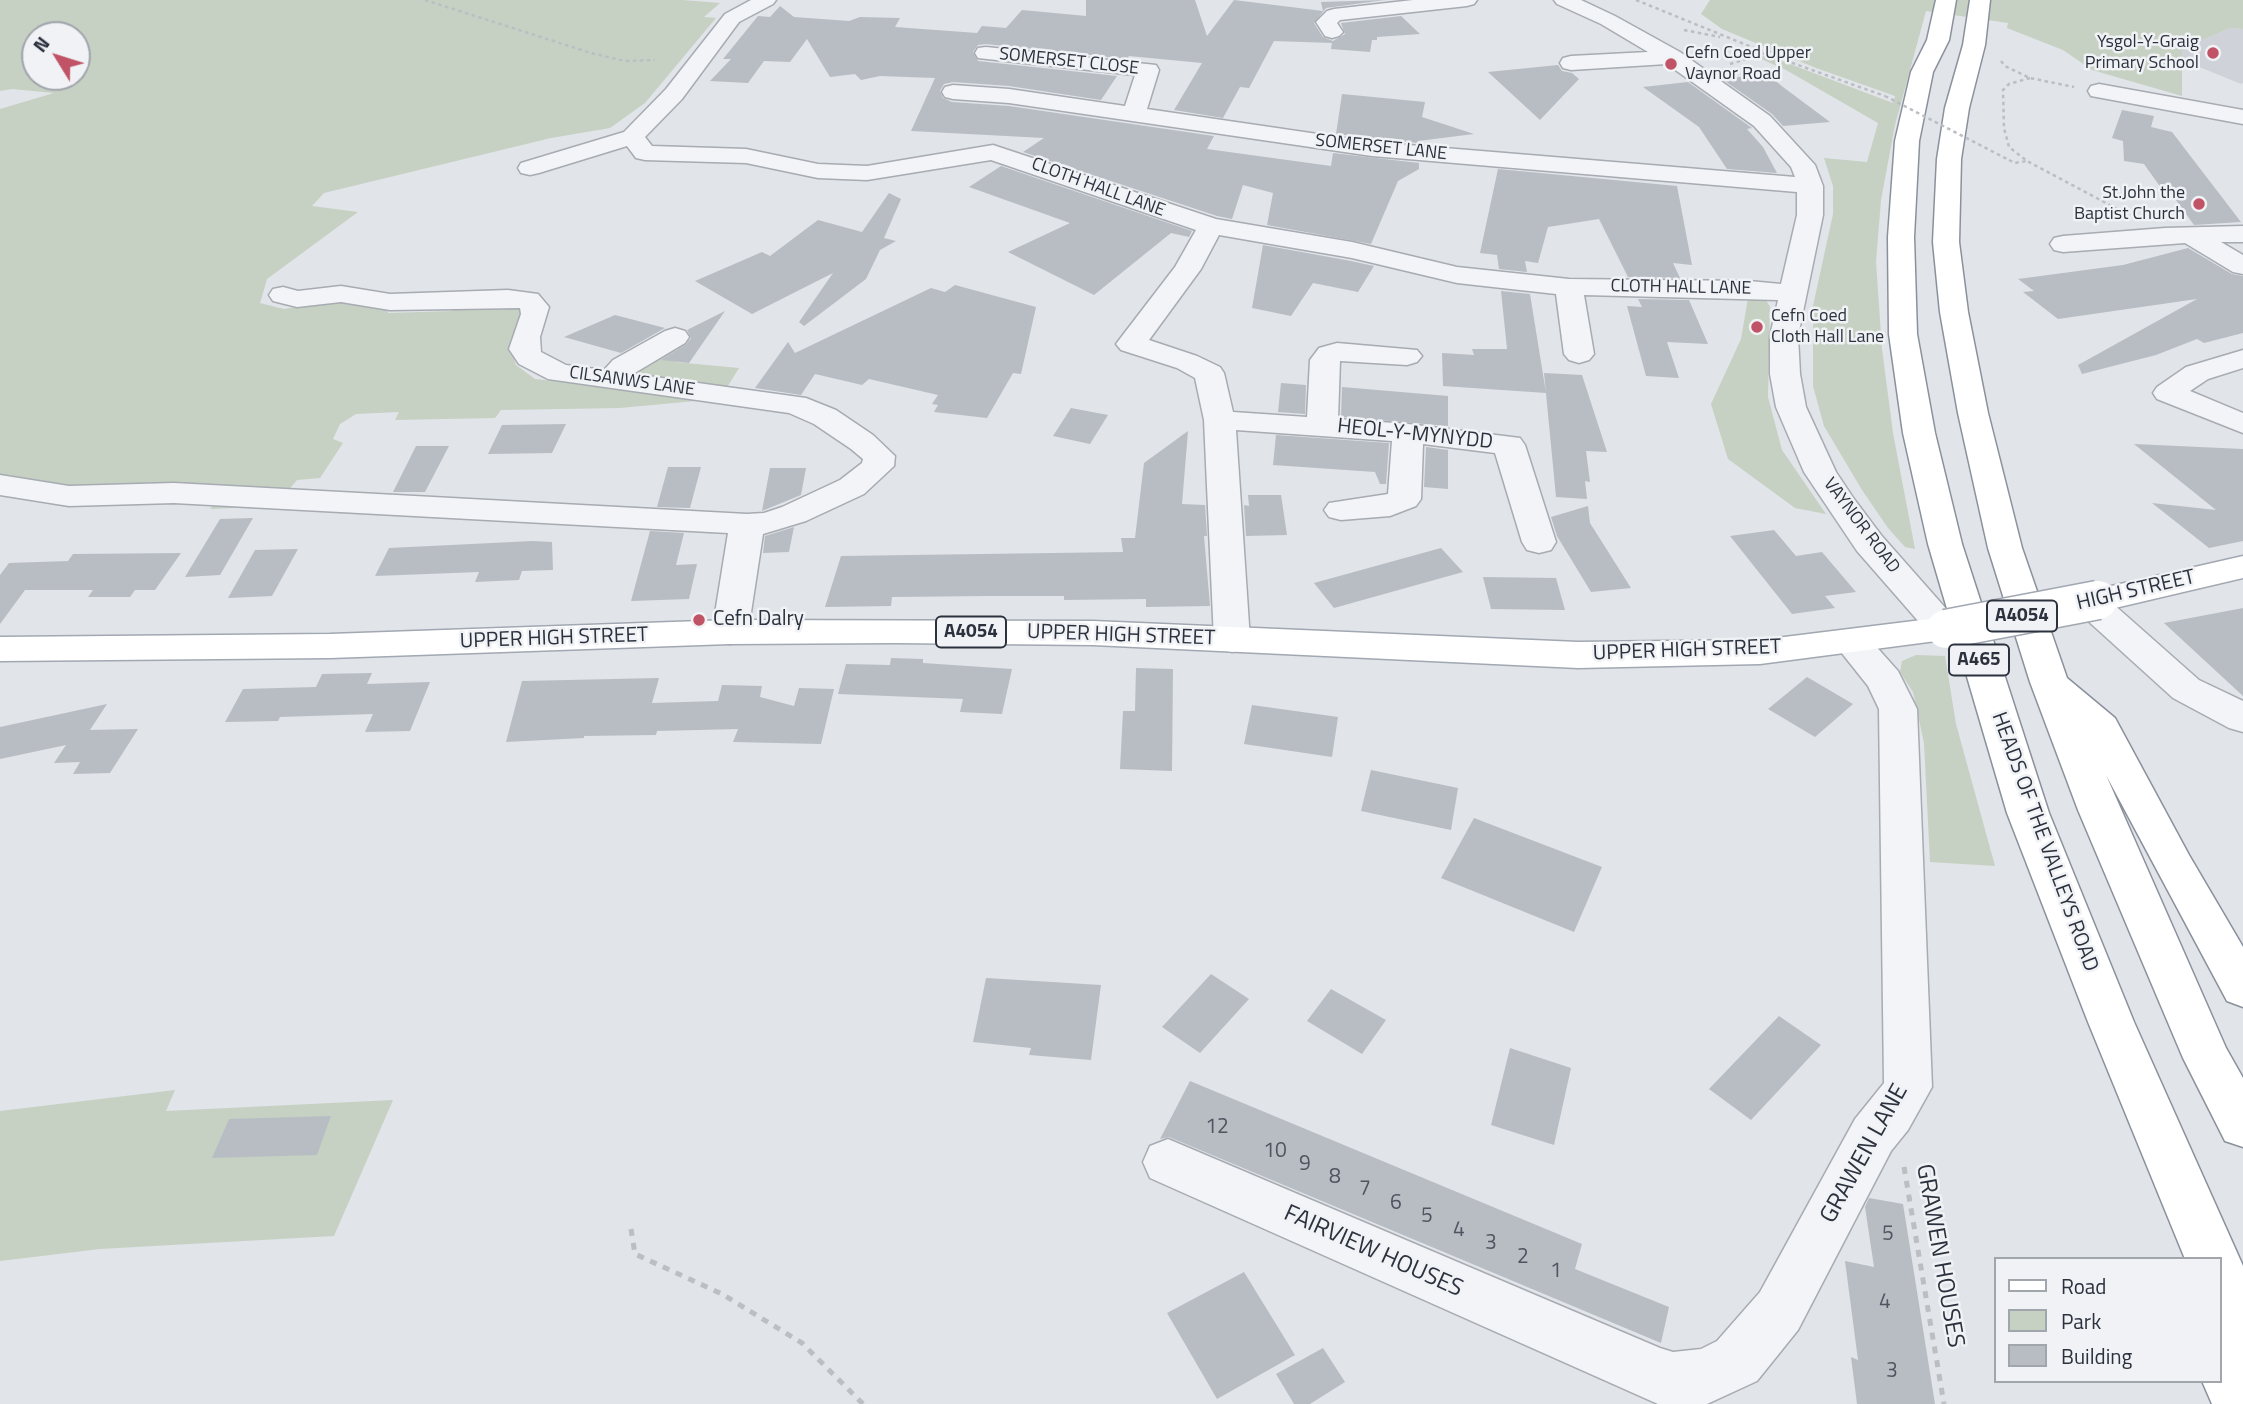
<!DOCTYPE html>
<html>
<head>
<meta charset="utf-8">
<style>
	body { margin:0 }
	#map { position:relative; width:2243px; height:1404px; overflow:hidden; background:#e1e4e8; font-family:"Titillium Web",sans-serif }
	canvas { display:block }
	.legend { position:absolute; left:1994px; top:1257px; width:228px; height:126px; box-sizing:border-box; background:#f0f2f5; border:2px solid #a1a5ac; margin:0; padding:9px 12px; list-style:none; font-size:21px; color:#2b323e }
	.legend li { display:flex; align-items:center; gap:14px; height:35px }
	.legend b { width:35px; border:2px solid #a1a5ac }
	.north { position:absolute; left:21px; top:21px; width:70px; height:70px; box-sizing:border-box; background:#f0f2f5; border:2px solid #a1a5ac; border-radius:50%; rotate:308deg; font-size:19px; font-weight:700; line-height:28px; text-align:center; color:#2b323e }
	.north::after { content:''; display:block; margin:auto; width:24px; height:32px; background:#c05365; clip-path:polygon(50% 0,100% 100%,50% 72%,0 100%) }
</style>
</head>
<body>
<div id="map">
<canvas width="2243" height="1404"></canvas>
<ul class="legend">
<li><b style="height:9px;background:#fff"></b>Road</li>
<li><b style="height:19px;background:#c6d1c3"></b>Park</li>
<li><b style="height:19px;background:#b8bdc4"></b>Building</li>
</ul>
<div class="north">N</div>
</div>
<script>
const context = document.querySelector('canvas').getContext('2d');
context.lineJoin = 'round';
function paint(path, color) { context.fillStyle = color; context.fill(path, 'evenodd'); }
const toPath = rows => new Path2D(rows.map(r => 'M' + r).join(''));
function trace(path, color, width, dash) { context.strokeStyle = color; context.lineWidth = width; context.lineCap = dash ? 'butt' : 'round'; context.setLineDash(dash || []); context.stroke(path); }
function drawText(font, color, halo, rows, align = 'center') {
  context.font = font + ' "Titillium Web",sans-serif'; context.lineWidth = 5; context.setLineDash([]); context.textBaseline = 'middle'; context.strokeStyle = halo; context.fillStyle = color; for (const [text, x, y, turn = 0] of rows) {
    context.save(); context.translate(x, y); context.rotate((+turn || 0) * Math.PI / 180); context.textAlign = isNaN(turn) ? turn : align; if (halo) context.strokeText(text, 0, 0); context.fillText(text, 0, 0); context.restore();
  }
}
const built = toPath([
	[2230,28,2243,29,2243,83,2241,84,2197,66,2198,61,2182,57,2182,49]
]);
const green = toPath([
	[0,0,682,0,720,3,704,17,716,18,645,103,610,128,551,138,324,193,312,206,358,212,267,279,260,303,284,309,339,301,387,305,388,313,452,311,468,303,523,308,511,347,516,365,535,379,717,399,620,408,501,410,495,418,395,420,399,412,356,414,340,424,333,439,343,443,320,478,297,480,275,506,210,509,216,502,0,494,0,109,54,93,12,89,0,91],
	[35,35,77,35,77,77,35,77],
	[1710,0,2243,0,2243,29,2230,28,2182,49,2182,96,2092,70,2063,50,2007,28,2008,23,1926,11,1895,125,1881,200,1876,262,1882,349,1893,433,1915,549,1905,547,1888,528,1862,490,1824,426,1813,386,1813,306,1833,214,1833,186,1824,158,1867,162,1878,123,1786,70,1759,58,1766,55,1893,103,1895,96,1816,68,1722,29,1701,14],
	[1748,298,1766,300,1770,307,1768,397,1782,450,1826,514,1795,508,1728,459,1711,404,1741,339],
	[681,339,691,340,675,362,739,368,726,389,648,381,631,373],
	[1916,655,1945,656,1956,724,1995,866,1930,862,1924,743,1913,692,1900,672,1902,661],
	[175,1090,166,1111,393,1100,334,1236,100,1249,0,1261,0,1111]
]);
const building = toPath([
	[1086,0,1195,0,1207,36,1234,0,1323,11,1321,2,1385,0,1326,8,1314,23,1323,37,1333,41,1345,34,1341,23,1401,16,1420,34,1377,37,1377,40,1372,40,1370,52,1331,49,1332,43,1274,41,1249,88,1240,87,1223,118,1174,110,1202,63,1129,56,1127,59,986,44,978,45,973,52,978,61,1117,76,1101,100,1009,86,953,82,944,84,940,91,943,98,952,102,1009,106,1214,136,1207,149,1331,166,1333,153,1419,163,1419,169,1398,181,1371,244,1267,225,1273,193,1243,185,1232,219,1217,216,1023,152,1044,138,911,131,935,78,880,76,861,80,855,74,830,77,807,39,790,62,764,61,748,83,710,81,731,59,723,59,758,16,770,17,780,6,794,17,849,21,860,17,900,18,895,27,977,33,982,26,1006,28,1022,10,1086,16],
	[1558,65,1562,71,1572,73,1579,79,1540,120,1488,72],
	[1767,74,1783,87,1830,122,1783,126,1772,114,1722,79],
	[1688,82,1752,128,1747,129,1763,147,1777,173,1727,169,1699,127,1643,87],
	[1342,94,1425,102,1422,117,1474,134,1418,141,1418,143,1336,134],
	[2122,110,2154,116,2151,127,2172,132,2241,222,2194,225,2171,193,2164,192,2144,164,2124,161,2123,141,2112,138],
	[1001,166,1192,231,1189,237,1171,233,1094,295,1008,252,1070,223,969,187],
	[1498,169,1677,186,1692,265,1673,263,1680,278,1628,277,1599,219,1548,227,1538,263,1525,261,1527,272,1499,269,1497,255,1480,253],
	[889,193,901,199,884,238,896,241,880,250,866,279,804,326,799,322,833,273,752,314,695,281,762,252,770,256,818,220,862,232],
	[1263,245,1351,261,1374,266,1358,292,1313,283,1291,316,1252,308],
	[2188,248,2232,274,2243,276,2243,333,2204,343,2197,339,2156,355,2082,374,2078,365,2197,299,2058,319,2023,292,2034,291,2018,279,2123,265],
	[955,285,1036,307,1021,374,1013,373,987,418,934,412,938,405,932,404,938,395,869,379,862,385,815,374,801,395,755,388,788,342,795,353,931,288,945,292],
	[1501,291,1530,294,1546,393,1443,386,1442,353,1474,355,1472,349,1507,349],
	[1638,299,1689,300,1708,344,1667,342,1679,378,1646,376,1627,306,1642,307],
	[725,311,689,363,661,360,687,344,691,338,687,330],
	[615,315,665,328,621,353,564,337],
	[1544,373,1582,375,1607,452,1586,451,1590,482,1585,481,1587,499,1556,497],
	[1281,383,1306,385,1305,414,1278,412],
	[1342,387,1448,396,1448,426,1341,417],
	[1071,408,1108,415,1090,444,1053,436],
	[566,424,552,453,488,454,502,425],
	[1188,431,1182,504,1205,505,1207,536,1204,536,1210,606,1146,607,1146,599,1064,600,1064,596,986,596,892,597,891,606,825,607,841,556,1123,552,1121,538,1135,538,1144,463],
	[1276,435,1389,443,1386,484,1380,484,1375,472,1273,465],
	[2134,444,2243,449,2243,541,2209,548,2152,503,2216,510],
	[416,446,449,446,425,492,393,492],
	[1426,447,1448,450,1448,489,1424,487],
	[668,467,701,467,690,508,657,507],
	[770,468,806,468,801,495,762,511],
	[1248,495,1281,495,1287,535,1246,536,1244,505,1249,506],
	[1588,506,1590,523,1631,588,1591,592,1557,536,1551,517],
	[253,518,220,575,185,577,220,519],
	[794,527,789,552,763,553,765,536],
	[1774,530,1796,556,1822,552,1856,592,1825,596,1835,608,1792,614,1730,536],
	[650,531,684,533,676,565,697,564,689,599,631,601],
	[533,541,552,542,553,570,522,571,519,580,475,582,479,572,375,576,389,548],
	[1441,548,1463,572,1334,608,1314,583],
	[298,549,272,596,228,598,255,550],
	[181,553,155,590,135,590,130,597,88,597,93,590,25,590,0,624,0,575,9,563,68,561,73,554],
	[1483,577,1556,578,1565,610,1491,609],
	[2243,608,2243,696,2164,623],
	[891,658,923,659,923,663,1012,669,1002,714,960,712,963,699,838,694,846,664,890,665],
	[1136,668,1173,669,1172,771,1120,769,1123,711,1135,711],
	[372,673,367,684,430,682,410,731,365,732,373,714,280,717,278,721,225,722,243,689,316,687,322,674],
	[1807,677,1853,704,1815,737,1768,709],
	[659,678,652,703,718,701,722,685,762,686,760,697,794,706,799,688,834,689,821,744,733,742,738,729,657,731,656,735,584,736,584,738,506,742,522,681],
	[107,704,90,730,138,729,110,773,73,774,80,762,54,763,66,745,0,759,0,727],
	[1252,705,1338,717,1332,757,1244,744],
	[1371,770,1458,788,1451,830,1361,811],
	[1474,818,1602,867,1574,932,1441,878],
	[1211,974,1249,999,1200,1053,1162,1027],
	[986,978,1101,985,1091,1060,1029,1055,1031,1048,973,1042],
	[1331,989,1386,1020,1362,1054,1307,1021],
	[1779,1016,1821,1045,1751,1120,1709,1089],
	[1510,1048,1571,1068,1554,1145,1491,1125],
	[1190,1081,1582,1244,1575,1269,1669,1307,1661,1343,1169,1137,1160,1139],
	[331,1116,317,1155,212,1158,229,1119],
	[1869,1198,1903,1204,1935,1404,1857,1404,1851,1357,1858,1360,1845,1261,1874,1267,1865,1207],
	[1244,1272,1295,1355,1217,1399,1167,1313],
	[1323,1348,1345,1382,1310,1404,1294,1404,1276,1374]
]);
const pathFar1 = toPath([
	[425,0,591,53,625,61,655,60],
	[1636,0,1781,59,1885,96],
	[1684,30,1720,37],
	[2001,61,2005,66,2030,78,2074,87],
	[1730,64,1756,56],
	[2030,78,2009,84,2003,90,2004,128,2009,147,2027,161,2121,211],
	[2009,160,2015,163,2026,161]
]);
const path = toPath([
	[1904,1167,1944,1404],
	[631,1229,635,1254,722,1294,802,1343,863,1404]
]);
const minor = toPath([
	[751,0,776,0,773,4,739,22,682,99,645,137,652,146,746,149,818,164,867,166,993,145,1216,219,1352,242,1457,267,1569,279,1749,281,1781,284,1797,215,1797,192,1372,156,1009,103,953,99,945,97,942,92,945,87,953,85,1009,89,1125,106,1135,75,978,58,975,53,978,48,986,47,1156,65,1159,70,1147,109,1372,142,1795,177,1791,167,1754,126,1667,64,1571,70,1563,68,1560,63,1563,58,1571,56,1648,52,1601,24,1557,4,1554,0,1581,0,1615,16,1680,52,1770,116,1815,165,1823,186,1823,215,1798,336,1800,374,1806,407,1836,472,1854,499,1881,535,1964,629,1959,638,1946,641,1933,638,1857,551,1804,472,1776,407,1770,374,1770,336,1778,300,1584,295,1594,354,1589,360,1579,363,1569,360,1564,354,1556,294,1457,283,1352,258,1219,235,1201,269,1149,340,1197,356,1220,367,1224,373,1233,412,1307,417,1310,360,1319,348,1337,343,1417,350,1422,356,1417,362,1407,365,1340,361,1338,419,1408,424,1520,438,1525,445,1556,542,1551,550,1539,553,1527,550,1522,542,1495,453,1423,444,1421,499,1416,506,1390,516,1341,520,1329,517,1324,510,1329,503,1388,494,1392,441,1236,430,1250,640,1245,649,1232,652,1219,649,1214,640,1204,420,1195,378,1177,368,1121,350,1116,344,1175,267,1196,230,991,160,867,180,818,178,746,163,645,160,636,158,627,146,539,173,530,175,521,173,518,168,521,163,624,132,666,89,725,14,751,0],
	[1413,0,1477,0,1474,4,1467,6,1340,20,1337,23,1343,32,1339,36,1332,38,1325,36,1316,22,1327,11,1334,9,1413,0],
	[2099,84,2243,110,2243,124,2091,96,2088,91,2091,86,2099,84],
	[2243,226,2243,242,2221,242,2243,255,2243,274,2233,272,2185,243,2063,252,2054,250,2050,244,2054,238,2063,236,2165,228,2243,226],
	[341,286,390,294,508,290,538,294,549,307,540,337,541,352,566,365,604,370,613,360,665,331,675,328,685,331,689,337,685,343,633,374,806,398,836,410,873,435,895,456,894,466,864,494,806,521,763,534,748,632,743,641,730,644,717,641,712,632,728,533,174,503,69,506,0,495,0,475,69,486,174,483,747,514,764,513,782,507,840,480,862,463,863,459,851,449,814,424,789,413,548,379,519,364,509,349,521,314,520,308,390,310,341,302,297,307,273,301,269,295,273,289,283,287,298,291,341,286],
	[2243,350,2243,368,2208,379,2190,391,2243,413,2243,433,2157,399,2153,393,2157,387,2186,367,2243,350],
	[2090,591,2103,595,2199,680,2243,701,2243,732,2229,728,2173,698,2077,611,2072,603,2077,595,2090,591],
	[1851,630,1864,633,1898,671,1917,709,1932,1087,1908,1130,1891,1151,1798,1330,1757,1381,1707,1404,1658,1404,1150,1178,1143,1162,1150,1146,1168,1139,1660,1348,1673,1352,1701,1349,1717,1341,1760,1292,1855,1119,1884,1083,1879,709,1868,686,1833,642,1838,633,1851,630]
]);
const major = toPath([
	[2243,556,2243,578,2098,612,2085,608,2080,600,2085,592,2243,556],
	[1946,617,1959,620,1964,629,1959,638,1760,664,1578,668,1093,645,894,643,730,644,330,658,0,661,0,637,330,634,730,620,1093,621,1578,642,1760,640,1946,617]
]);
const highway = toPath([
	[1936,0,1956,0,1949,40,1933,72,1919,141,1914,237,1917,334,1935,433,1962,544,2049,813,2134,1022,2243,1266,2243,1404,2212,1404,2202,1381,2220,1381,2220,1259,2185,1259,2088,1022,2007,813,1928,544,1903,433,1889,334,1888,237,1895,141,1911,72,1927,40,1936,0],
	[1970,0,1990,0,1985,45,1969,108,1961,159,1959,242,1968,312,1988,413,2022,548,2067,678,2115,718,2189,855,2243,947,2243,1007,2227,1001,2106,775,2226,1048,2243,1078,2243,1147,2225,1141,2183,1058,2078,810,2030,682,1988,548,1958,413,1940,312,1933,242,1937,159,1945,108,1963,45,1970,0]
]);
const pathBridge = toPath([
	[1756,56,1773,51],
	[1885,96,2009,160]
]);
const majorBridge = toPath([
	[1946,629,2098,600]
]);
const markers = [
	[2213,53,7,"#c05365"],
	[1671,64,7,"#c05365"],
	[2199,204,7,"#c05365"],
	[1757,327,7,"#c05365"],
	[699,620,7,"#c05365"]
];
const farPoinames = [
	["Ysgol-Y-Graig",2199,43],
	["Primary School",2199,64],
	["Cefn Coed Upper",1685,54,"left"],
	["Vaynor Road",1685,75,"left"],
	["St.John the",2185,194],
	["Baptist Church",2185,215],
	["Cefn Coed",1771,317,"left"],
	["Cloth Hall Lane",1771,338,"left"]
];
const farStreetnames = [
	["SOMERSET CLOSE",1069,62,6],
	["SOMERSET LANE",1381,148,6],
	["CLOTH HALL LANE",1098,188,20],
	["CLOTH HALL LANE",1681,288,1],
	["CILSANWS LANE",632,382,8],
	["VAYNOR ROAD",1861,526,53]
];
const shields = [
	[2022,616,70],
	[971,632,70],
	[1979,660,60]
];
const shieldNames = [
	["A4054",2022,616],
	["A4054",971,632],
	["A465",1979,660]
];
const streetNames = [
	["HEOL-Y-MYNYDD",1415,435,6],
	["HIGH STREET",2136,591,-13],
	["UPPER HIGH STREET",1121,636,2],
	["UPPER HIGH STREET",554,639,-2],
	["UPPER HIGH STREET",1687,651,-2],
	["HEADS OF THE VALLEYS ROAD",2044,842,70]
];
const poiNames = [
	["Cefn Dalry",713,620]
];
const nearNumbernames = [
	["12",1217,1128],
	["10",1275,1152],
	["9",1305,1165],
	["8",1335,1178],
	["7",1365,1190],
	["6",1396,1204],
	["5",1427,1217],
	["4",1459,1231],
	["5",1888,1235],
	["3",1491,1244],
	["2",1523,1258],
	["1",1556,1272],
	["4",1885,1303],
	["3",1892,1372]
];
const nearStreetnames = [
	["GRAWEN LANE",1865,1154,-61],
	["FAIRVIEW HOUSES",1373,1252,24],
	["GRAWEN HOUSES",1939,1256,80]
];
paint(built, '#cfd3d9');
paint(green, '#c6d1c3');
paint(building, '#b8bdc4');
trace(minor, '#a7abb2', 3);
trace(major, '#a1a8b2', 3);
trace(highway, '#8a919d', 3);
trace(pathFar1, '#bbbec3', 2.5, [3.5, 3.5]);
trace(path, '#bbbec3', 5, [7, 7]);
paint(minor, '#f3f4f7');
paint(major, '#fff');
paint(highway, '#fff');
trace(majorBridge, '#a1a8b2', 41, []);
trace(pathBridge, '#bbbec3', 2.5, [3.5, 3.5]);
trace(majorBridge, '#fff', 38);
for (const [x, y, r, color] of markers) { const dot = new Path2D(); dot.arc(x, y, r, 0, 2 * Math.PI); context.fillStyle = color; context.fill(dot); trace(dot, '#f0f2f5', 2.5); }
drawText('18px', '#2b323e', '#f0f2f5', farPoinames, 'right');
drawText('18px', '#2b323e', '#f0f2f5', farStreetnames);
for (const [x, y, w] of shields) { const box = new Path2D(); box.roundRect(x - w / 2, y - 15.5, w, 31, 5); context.fillStyle = '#f0f2f5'; context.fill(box); trace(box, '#2b323e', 2); }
drawText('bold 19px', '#2b323e', null, shieldNames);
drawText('21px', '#2b323e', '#f0f2f5', streetNames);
drawText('21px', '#2b323e', '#f0f2f5', poiNames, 'left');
drawText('21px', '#4e5560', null, nearNumbernames);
drawText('24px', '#2b323e', '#f0f2f5', nearStreetnames);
</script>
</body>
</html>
